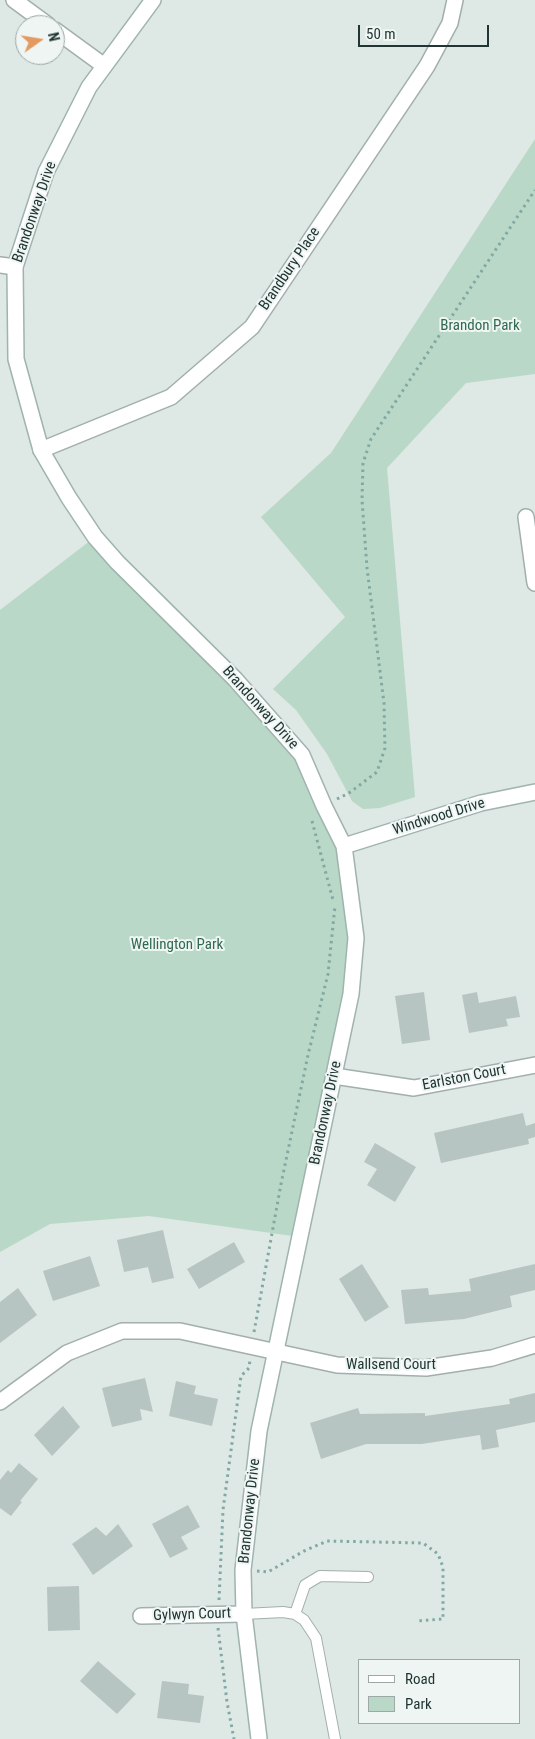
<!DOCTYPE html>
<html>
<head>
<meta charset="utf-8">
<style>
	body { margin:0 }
	#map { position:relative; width:535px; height:1739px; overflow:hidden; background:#dee8e5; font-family:"Roboto Condensed",sans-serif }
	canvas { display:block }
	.legend { position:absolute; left:358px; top:1659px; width:162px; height:65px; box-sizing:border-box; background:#eef5f3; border:1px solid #9ca9a7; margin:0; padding:6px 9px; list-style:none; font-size:15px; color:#213634 }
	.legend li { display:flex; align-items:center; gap:10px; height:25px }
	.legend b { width:25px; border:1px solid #9ca9a7 }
	.north { position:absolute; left:15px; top:15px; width:50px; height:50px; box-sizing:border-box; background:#eef5f3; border:1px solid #9ca9a7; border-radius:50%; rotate:77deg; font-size:14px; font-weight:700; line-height:20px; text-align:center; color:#213634 }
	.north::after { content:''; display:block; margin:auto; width:18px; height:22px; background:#e49960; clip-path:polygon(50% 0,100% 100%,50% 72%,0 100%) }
	.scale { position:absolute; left:358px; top:25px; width:131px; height:22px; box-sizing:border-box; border:2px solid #213634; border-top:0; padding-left:6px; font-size:15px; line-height:18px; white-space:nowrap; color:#213634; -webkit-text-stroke:4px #eef5f3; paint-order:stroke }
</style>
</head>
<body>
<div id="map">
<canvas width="535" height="1739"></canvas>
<ul class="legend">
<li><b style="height:6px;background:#fff"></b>Road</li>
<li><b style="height:14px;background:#b9d8c7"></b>Park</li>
</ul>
<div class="north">N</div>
<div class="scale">50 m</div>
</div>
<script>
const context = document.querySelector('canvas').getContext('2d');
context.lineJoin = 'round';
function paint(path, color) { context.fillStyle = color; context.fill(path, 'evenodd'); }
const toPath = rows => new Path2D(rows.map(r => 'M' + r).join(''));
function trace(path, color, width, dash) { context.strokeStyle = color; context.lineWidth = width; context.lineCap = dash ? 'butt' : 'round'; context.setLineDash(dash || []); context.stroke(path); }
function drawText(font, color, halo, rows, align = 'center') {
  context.font = font + ' "Roboto Condensed",sans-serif'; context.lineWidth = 4; context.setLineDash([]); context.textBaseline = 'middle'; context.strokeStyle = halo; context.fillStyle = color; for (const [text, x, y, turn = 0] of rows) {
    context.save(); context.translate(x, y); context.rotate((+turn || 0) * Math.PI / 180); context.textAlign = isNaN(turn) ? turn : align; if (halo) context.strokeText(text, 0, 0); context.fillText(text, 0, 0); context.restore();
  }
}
const green = toPath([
	[535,139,535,374,466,383,387,468,415,797,380,808,363,809,352,801,327,754,296,710,273,689,345,617,261,517,331,453],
	[95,537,302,755,338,831,356,938,300,1237,149,1216,50,1224,0,1252,0,610]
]);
const building = toPath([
	[424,992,430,1040,402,1044,395,996],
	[477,992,479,1003,516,996,520,1017,506,1019,508,1026,469,1033,462,995],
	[523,1113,526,1126,535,1123,535,1137,528,1139,529,1144,441,1163,434,1133],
	[375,1143,416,1167,395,1202,367,1185,377,1169,364,1162],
	[163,1230,174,1278,152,1283,148,1267,124,1272,117,1240],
	[234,1242,245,1262,199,1289,187,1269],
	[90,1256,100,1286,53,1301,43,1271],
	[362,1264,389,1307,365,1322,339,1279],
	[535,1264,535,1290,510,1296,512,1307,464,1319,405,1324,401,1290,428,1288,429,1295,471,1291,469,1279],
	[18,1288,37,1315,0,1343,0,1302],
	[145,1378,153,1412,140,1409,142,1420,112,1427,102,1388],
	[176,1381,196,1386,194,1394,218,1399,212,1426,169,1416],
	[535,1393,535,1422,496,1430,499,1447,482,1450,480,1435,422,1444,366,1444,321,1459,310,1423,358,1408,360,1414,425,1413,425,1416,510,1404,509,1399],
	[63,1406,80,1427,52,1456,34,1435],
	[19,1463,38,1479,20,1501,22,1502,11,1516,0,1508,0,1480,8,1470,11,1473],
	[188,1505,200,1527,181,1537,188,1549,170,1558,152,1524],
	[118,1524,133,1546,93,1575,72,1544,96,1527,106,1536],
	[79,1586,80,1630,48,1631,47,1587],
	[98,1661,136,1694,117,1714,80,1681],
	[162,1681,189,1684,188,1694,204,1696,200,1723,157,1718]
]);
const path = toPath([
	[337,799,349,793,377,772,385,748,384,703,367,568,362,500,363,463,371,439,535,190],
	[312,821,333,900],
	[254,1332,281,1184,308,1055,328,974,335,906],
	[257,1571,268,1572,304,1551,327,1541,423,1543,438,1554,443,1567,443,1619,417,1621],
	[219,1600,223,1510,241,1376,249,1368,250,1360],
	[218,1628,227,1702,234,1739]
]);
const lane = toPath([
	[244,1614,283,1612,295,1614,304,1620,316,1638,335,1739],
	[295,1614,305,1585,320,1576,368,1577]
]);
const street = toPath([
	[14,0,48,25],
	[55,30,103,65],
	[0,265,15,267],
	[41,450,171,397,252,327,427,66,450,23,455,0],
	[526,517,535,583],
	[334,1076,414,1088,535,1065],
	[0,1402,67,1353,122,1331,180,1331,337,1365,426,1368,492,1358,535,1345],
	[141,1616,244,1614]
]);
const secondary = toPath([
	[153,0,89,87,46,172,15,267,16,359,41,450,69,498,95,537,117,562,235,679,302,755,324,806,344,846,356,938,351,994,259,1431,243,1570,244,1614,259,1739],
	[344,846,481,803,535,792]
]);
const streetNames = [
	["Brandonway Drive",35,212,-71],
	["Brandbury Place",290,269,-56],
	["Brandonway Drive",260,708,48],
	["Windwood Drive",439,817,-17],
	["Earlston Court",464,1078,-11],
	["Brandonway Drive",326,1113,-78],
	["Wallsend Court",391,1365],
	["Brandonway Drive",250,1511,-84],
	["Gylwyn Court",192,1615,-2]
];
const parkNames = [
	["Brandon Park",480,326],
	["Wellington Park",177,945]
];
paint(green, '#b9d8c7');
paint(building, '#b7c5c2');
trace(lane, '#a2afac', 12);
trace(street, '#a2afac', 18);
trace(secondary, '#9fb3af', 18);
trace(path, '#81a9a4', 3, [2.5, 4]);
trace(lane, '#fff', 10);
trace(street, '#fff', 15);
trace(secondary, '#fff', 15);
drawText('15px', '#213634', '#eef5f3', streetNames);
drawText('15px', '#2f6950', '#eef5f3', parkNames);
</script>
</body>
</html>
